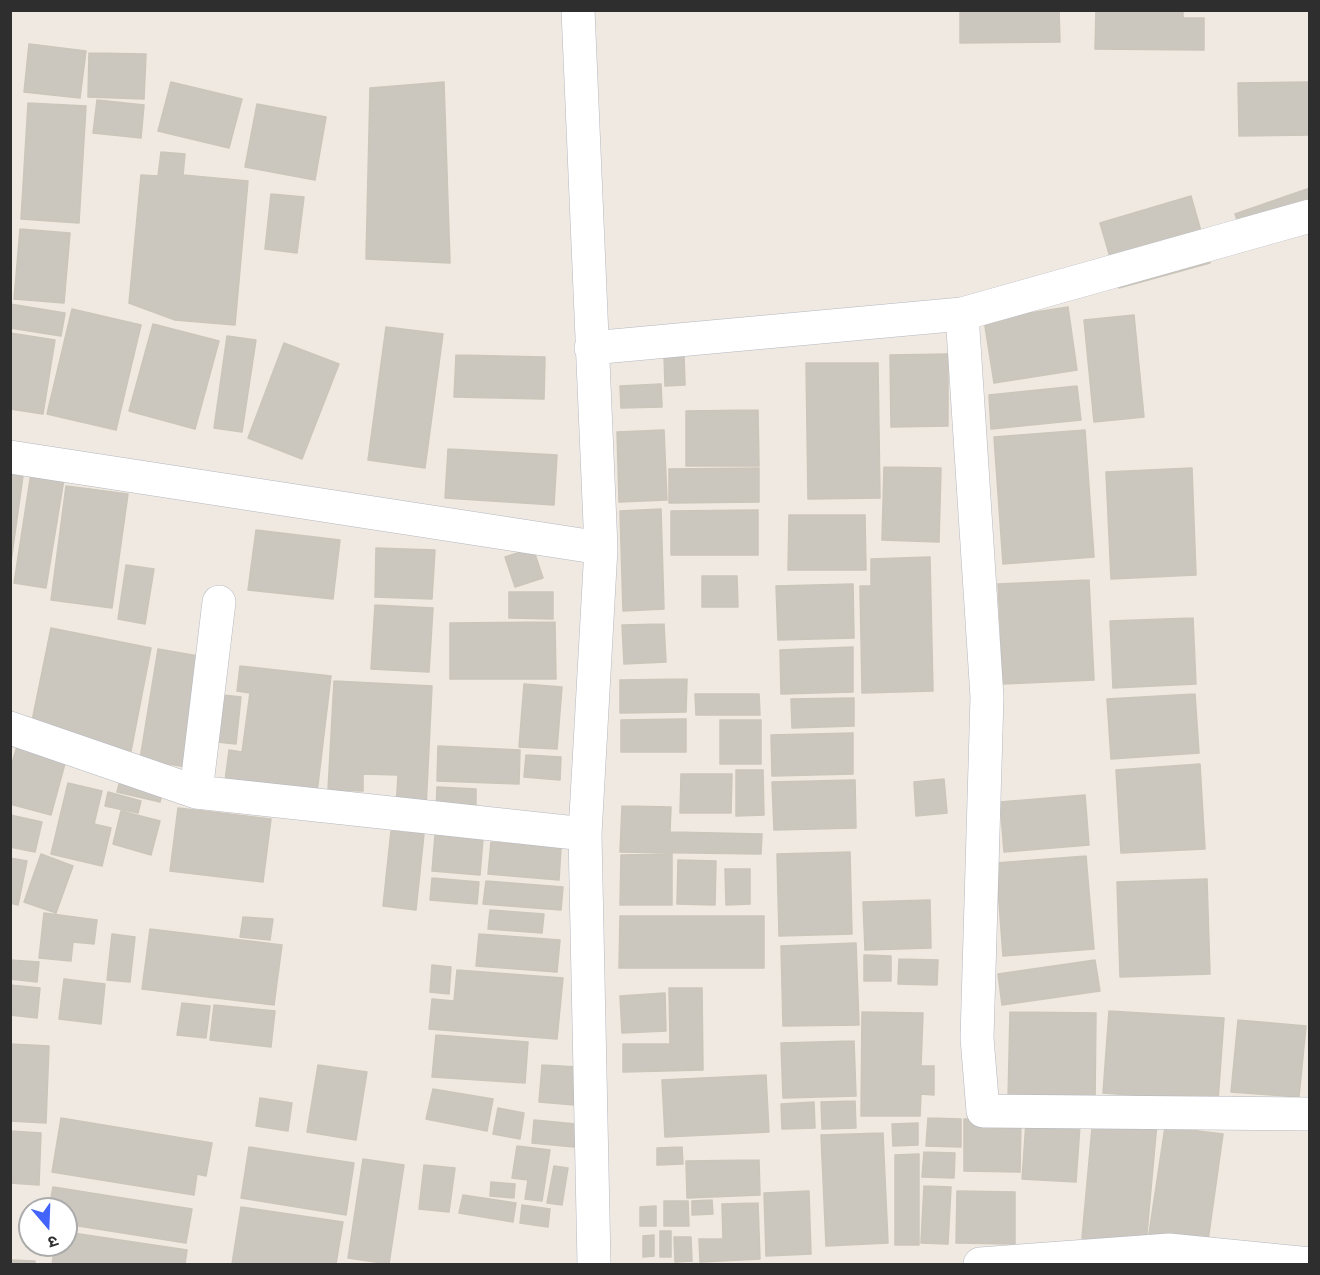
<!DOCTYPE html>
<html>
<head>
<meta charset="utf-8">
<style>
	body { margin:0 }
	#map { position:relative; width:1320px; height:1275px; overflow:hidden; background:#efe9e1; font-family:"Golos Text","Noto Sans Devanagari",sans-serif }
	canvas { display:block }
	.frame { position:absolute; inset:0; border:12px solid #2e2e2e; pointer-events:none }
	.north { position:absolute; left:18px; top:1197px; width:60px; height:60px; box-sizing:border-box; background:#fff; border:2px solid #ababab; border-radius:50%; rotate:161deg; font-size:16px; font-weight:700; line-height:24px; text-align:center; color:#2e2e2e }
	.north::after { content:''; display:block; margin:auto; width:21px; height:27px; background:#4264fb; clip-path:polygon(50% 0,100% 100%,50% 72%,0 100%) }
</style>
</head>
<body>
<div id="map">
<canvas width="1320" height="1275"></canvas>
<div class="frame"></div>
<div class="north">उ</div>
</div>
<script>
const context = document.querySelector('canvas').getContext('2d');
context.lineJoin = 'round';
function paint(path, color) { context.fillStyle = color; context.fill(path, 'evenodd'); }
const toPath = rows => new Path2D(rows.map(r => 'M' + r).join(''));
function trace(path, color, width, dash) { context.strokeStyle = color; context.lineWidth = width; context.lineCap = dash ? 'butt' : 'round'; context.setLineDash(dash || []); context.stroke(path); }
const building = toPath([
	[960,10,1059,10,1060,42,960,43,960,10],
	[1096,10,1183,10,1183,18,1204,18,1204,50,1095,49,1096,10],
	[29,44,86,51,80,98,24,92,29,44],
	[89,53,146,54,144,99,88,97,89,53],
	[171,82,242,99,229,148,158,131,171,82],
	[444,82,450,263,366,259,370,88,444,82],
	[1310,82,1310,135,1239,136,1238,83,1310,82],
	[97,100,144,105,141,138,93,133,97,100],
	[28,103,86,106,79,223,21,219,28,103],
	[257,104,326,117,315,180,245,167,257,104],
	[161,152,185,154,183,175,248,181,235,325,175,320,129,303,141,175,158,176,161,152],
	[1310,188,1310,227,1247,249,1235,214,1310,188],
	[271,194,304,197,297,253,265,249,271,194],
	[1191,196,1210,263,1119,288,1100,223,1191,196],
	[20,229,70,233,64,303,14,299,20,229],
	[10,304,65,313,61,336,10,328,10,304],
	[1068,307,1077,370,994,383,984,320,1068,307],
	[72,309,141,325,116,430,47,414,72,309],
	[1134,315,1144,417,1094,422,1084,320,1134,315],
	[153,324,219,341,195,429,129,411,153,324],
	[386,327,443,334,425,468,368,460,386,327],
	[10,333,55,340,43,414,10,409,10,333],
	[227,336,256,340,242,432,214,428,227,336],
	[284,343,339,364,302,459,248,438,284,343],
	[684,354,685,385,665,386,664,355,684,354],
	[948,354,948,426,891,427,890,355,948,354],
	[456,355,545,357,544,399,454,397,456,355],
	[806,363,878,363,880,498,808,499,806,363],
	[661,384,662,407,621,408,620,386,661,384],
	[1077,386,1081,420,991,429,989,395,1077,386],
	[758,410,759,466,686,466,686,411,758,410],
	[664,430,667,500,619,502,617,432,664,430],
	[1085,430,1094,557,1003,564,994,437,1085,430],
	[448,449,557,455,554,505,445,498,448,449],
	[884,467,941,468,939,542,882,540,884,467],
	[759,468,759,502,669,503,669,469,759,468],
	[1192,468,1196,575,1111,579,1106,472,1192,468],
	[31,473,64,479,46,588,14,583,31,473],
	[10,474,23,476,10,569,10,474],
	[66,486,128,494,112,608,51,600,66,486],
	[661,509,664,609,623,611,620,511,661,509],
	[758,510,758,555,671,555,671,511,758,510],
	[789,515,865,515,866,570,788,570,789,515],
	[256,530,340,540,333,599,248,590,256,530],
	[376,548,435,550,432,599,375,597,376,548],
	[533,548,543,578,515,587,505,557,533,548],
	[930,557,933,691,862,693,860,586,871,586,871,559,930,557],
	[126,565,154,569,145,624,118,619,126,565],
	[702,576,737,576,738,607,702,607,702,576],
	[1089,580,1094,680,1003,684,998,584,1089,580],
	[853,584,854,638,778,640,776,586,853,584],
	[509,592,553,592,553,619,509,618,509,592],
	[375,605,433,608,429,672,371,669,375,605],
	[1193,618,1196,684,1113,688,1110,621,1193,618],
	[555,622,556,679,450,679,450,623,555,622],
	[664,624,666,662,624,664,622,625,664,624],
	[51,628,151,648,131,751,30,731,51,628],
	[853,647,853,692,781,694,780,650,853,647],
	[158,649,204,657,186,767,140,759,158,649],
	[240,666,331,676,317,793,225,781,229,750,242,752,250,693,237,691,240,666],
	[687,679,686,712,620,713,620,680,687,679],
	[334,681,432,686,426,809,396,808,398,775,363,774,363,791,328,790,334,681],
	[524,684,562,687,557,749,519,747,524,684],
	[695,694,759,694,760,715,696,715,695,694],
	[1195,694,1199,753,1111,759,1107,699,1195,694],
	[223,695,241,697,236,744,217,742,223,695],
	[854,698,854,726,792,728,791,699,854,698],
	[686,719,686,752,621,752,621,720,686,719],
	[720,720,761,720,761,764,720,764,720,720],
	[853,733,853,774,772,776,771,735,853,733],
	[18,743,67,756,51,815,10,804,10,770,18,743],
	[438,746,520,750,519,784,437,781,438,746],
	[526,755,561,757,560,780,524,777,526,755],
	[1200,764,1205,849,1121,853,1116,770,1200,764],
	[736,770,763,770,764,815,736,816,736,770],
	[681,774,732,774,731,813,680,813,681,774],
	[121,777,164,787,160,802,117,792,121,777],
	[944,779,947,813,916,816,914,782,944,779],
	[855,780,856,828,774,830,772,782,855,780],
	[68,783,102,791,94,824,111,828,102,866,51,854,68,783],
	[437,787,476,789,476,815,436,813,437,787],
	[108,792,141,801,138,813,105,806,108,792],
	[1085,795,1089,845,1004,852,1000,802,1085,795],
	[622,806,671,807,670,832,762,834,761,854,620,852,622,806],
	[178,808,271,819,263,882,170,871,178,808],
	[121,811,160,821,151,855,113,844,121,811],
	[10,815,42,822,35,852,10,847,10,815],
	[391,831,424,834,416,910,383,906,391,831],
	[435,835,483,839,480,875,432,871,435,835],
	[491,842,561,848,559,880,488,874,491,842],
	[850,852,852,934,779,936,777,854,850,852],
	[41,854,73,866,56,913,24,902,41,854],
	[672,854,672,905,620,905,621,855,672,854],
	[1086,856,1094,949,1003,956,996,863,1086,856],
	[10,858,27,861,18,905,10,903,10,858],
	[678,860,716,861,715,905,677,904,678,860],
	[725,869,750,869,750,904,726,905,725,869],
	[432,878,479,882,477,904,430,900,432,878],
	[1207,879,1210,974,1120,977,1117,882,1207,879],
	[486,881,563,887,561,910,483,904,486,881],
	[930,900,931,948,865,950,863,902,930,900],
	[490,910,544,914,542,933,488,929,490,910],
	[44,913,97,920,94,944,73,942,71,961,39,958,44,913],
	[620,916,764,916,764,968,619,968,620,916],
	[243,917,273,919,270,940,240,937,243,917],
	[150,929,282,945,274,1005,142,989,150,929],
	[112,934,135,937,130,982,107,980,112,934],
	[479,934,560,940,557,972,476,966,479,934],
	[856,943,859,1025,783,1026,781,946,856,943],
	[864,955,891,956,891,981,864,981,864,955],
	[899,959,938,960,937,985,898,984,899,959],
	[10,960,39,962,37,982,10,979,10,960],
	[1095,960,1100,991,1002,1005,998,974,1095,960],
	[432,965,451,967,449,994,430,992,432,965],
	[457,970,563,978,557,1039,429,1029,432,999,454,1001,457,970],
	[64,979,105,984,101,1024,59,1019,64,979],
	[10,985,40,988,37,1018,10,1015,10,985],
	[669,988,702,988,703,1070,623,1072,623,1044,670,1044,669,988],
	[665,993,666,1031,622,1033,620,996,665,993],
	[182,1003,210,1006,206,1038,177,1035,182,1003],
	[214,1005,275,1011,271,1047,210,1040,214,1005],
	[1109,1011,1224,1018,1218,1101,1103,1093,1109,1011],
	[862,1012,923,1013,921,1066,934,1066,934,1095,921,1094,920,1116,861,1116,862,1012],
	[1010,1012,1096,1013,1095,1101,1008,1100,1010,1012],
	[1238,1020,1306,1026,1299,1097,1231,1092,1238,1020],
	[436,1035,528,1042,525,1083,432,1077,436,1035],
	[854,1041,856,1096,783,1098,781,1043,854,1041],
	[10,1044,49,1046,46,1123,10,1121,10,1044],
	[318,1065,367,1072,356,1140,307,1132,318,1065],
	[542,1065,577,1067,575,1105,539,1102,542,1065],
	[766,1075,769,1132,665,1137,662,1080,766,1075],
	[433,1089,493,1099,487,1131,426,1119,433,1089],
	[260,1098,292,1103,288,1131,256,1126,260,1098],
	[855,1101,856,1128,822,1129,821,1102,855,1101],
	[814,1102,815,1128,782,1129,781,1104,814,1102],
	[498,1108,524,1113,520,1139,493,1134,498,1108],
	[1093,1117,1157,1123,1146,1244,1082,1238,1093,1117],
	[61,1118,212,1143,206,1176,197,1174,194,1195,52,1172,61,1118],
	[928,1118,961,1119,961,1147,926,1146,928,1118],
	[964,1119,1021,1120,1020,1172,964,1171,964,1119],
	[534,1120,576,1124,574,1147,532,1143,534,1120],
	[1026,1122,1080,1125,1076,1182,1022,1179,1026,1122],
	[918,1123,918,1145,893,1146,892,1124,918,1123],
	[1165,1127,1223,1134,1207,1248,1148,1240,1165,1127],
	[10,1131,41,1133,39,1185,10,1183,10,1131],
	[883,1133,888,1243,826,1246,821,1135,883,1133],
	[517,1146,550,1150,542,1201,525,1199,528,1180,512,1178,517,1146],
	[249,1147,354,1163,346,1215,241,1198,249,1147],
	[682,1147,683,1164,657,1165,657,1148,682,1147],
	[924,1152,955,1153,954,1178,922,1177,924,1152],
	[919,1154,919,1245,895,1245,895,1155,919,1154],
	[363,1159,404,1165,389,1264,348,1258,363,1159],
	[759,1160,760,1195,687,1198,686,1161,759,1160],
	[424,1165,455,1168,449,1212,419,1209,424,1165],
	[554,1166,568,1168,562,1205,547,1203,554,1166],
	[491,1182,515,1184,514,1198,490,1196,491,1182],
	[924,1186,951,1187,948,1244,921,1243,924,1186],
	[53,1187,192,1209,186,1243,66,1224,66,1209,49,1209,53,1187],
	[809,1191,811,1254,766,1256,764,1193,809,1191],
	[957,1191,1015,1192,1015,1244,956,1243,957,1191],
	[463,1195,516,1203,513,1222,459,1213,463,1195],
	[712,1200,713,1214,692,1215,692,1201,712,1200],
	[664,1201,688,1201,689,1226,664,1226,664,1201],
	[758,1203,760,1259,700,1262,699,1239,723,1239,722,1204,758,1203],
	[522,1205,550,1209,548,1227,520,1223,522,1205],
	[656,1206,656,1226,640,1226,640,1207,656,1206],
	[241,1207,343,1222,336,1264,232,1264,241,1207],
	[660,1231,671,1231,671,1257,660,1257,660,1231],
	[66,1232,187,1250,185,1264,52,1264,55,1245,66,1245,66,1232],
	[654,1235,654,1256,643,1257,643,1236,654,1235],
	[674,1237,691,1237,692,1261,675,1262,674,1237],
	[10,1260,35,1261,35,1264,10,1264,10,1260]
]);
const minor = toPath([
	[578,10,601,548,585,834,594,1264],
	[962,314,1310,216],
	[591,348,962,314,987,697,977,1038,983,1111,1310,1114],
	[10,457,601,548],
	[10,728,196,792,585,834],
	[196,792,219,602],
	[980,1264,1169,1250,1310,1264]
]);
paint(building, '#cbc7bf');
trace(building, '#cbc5ba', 1.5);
trace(minor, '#b4b7c1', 34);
trace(minor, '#fff', 33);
</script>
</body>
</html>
